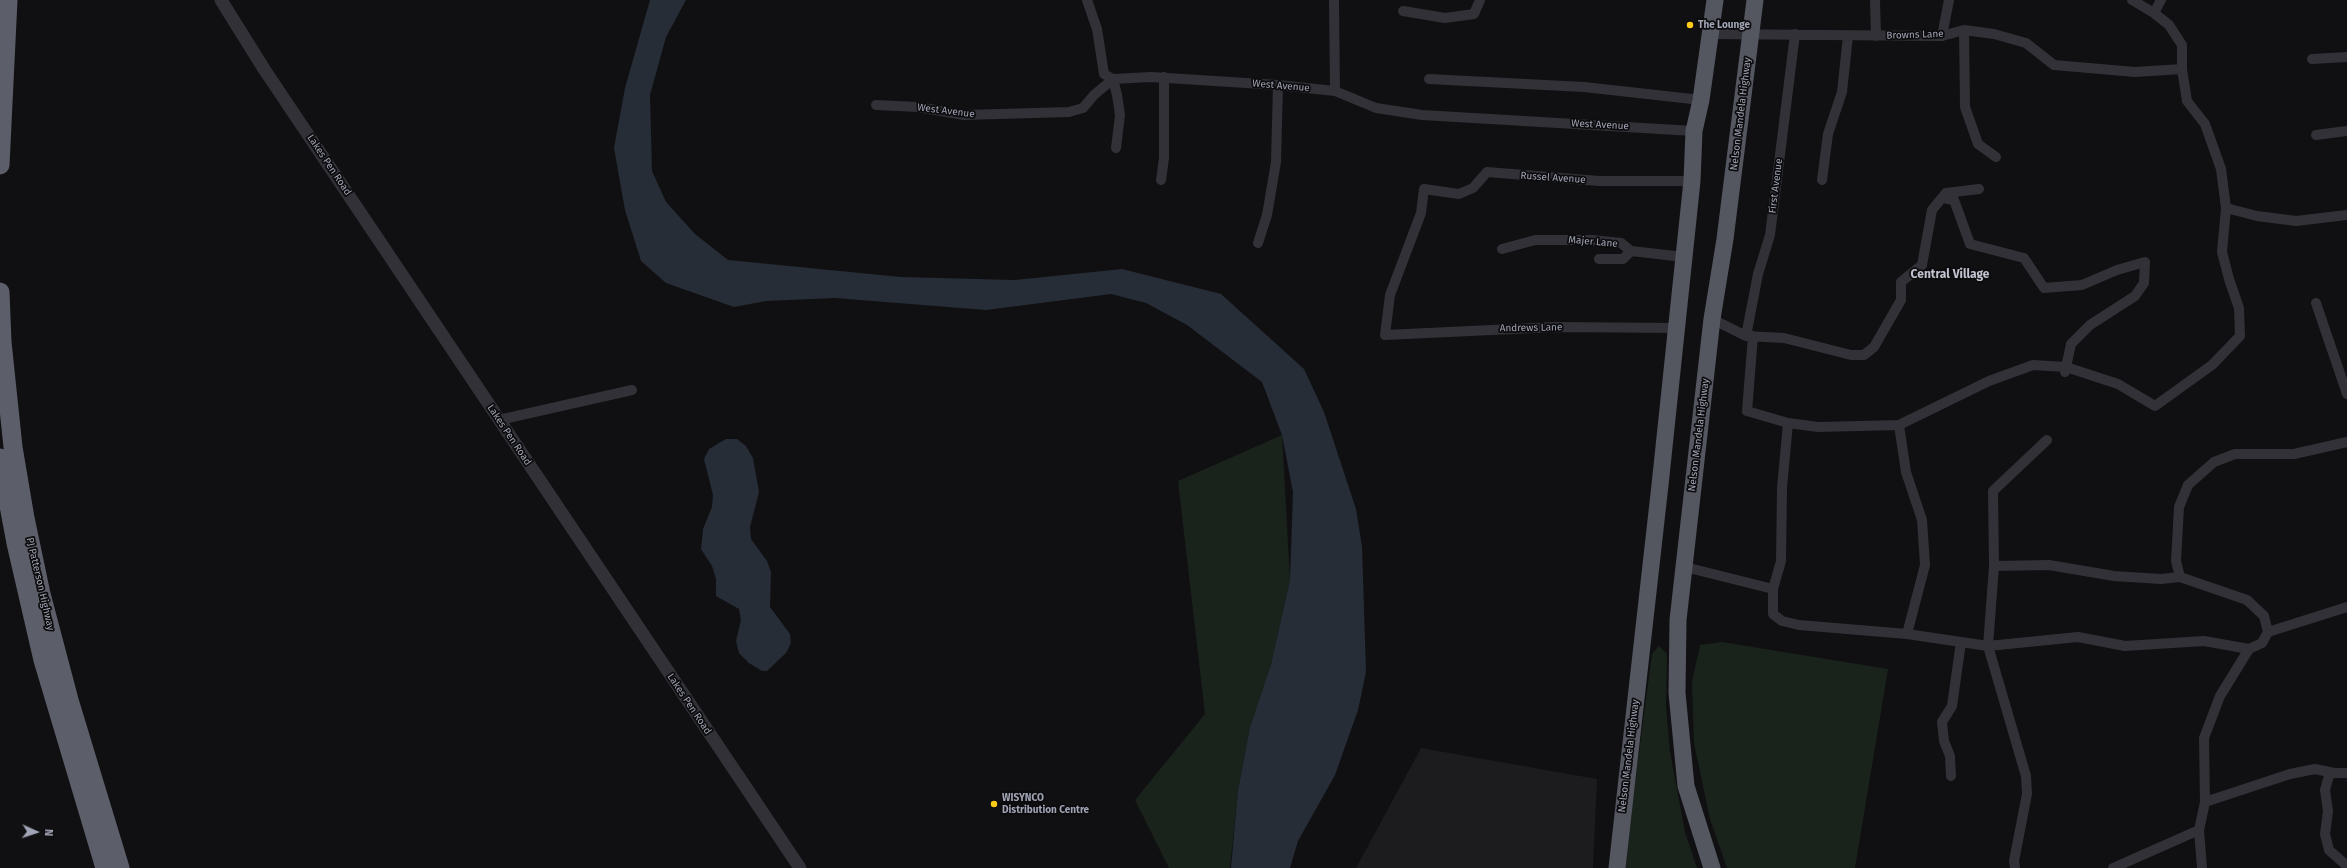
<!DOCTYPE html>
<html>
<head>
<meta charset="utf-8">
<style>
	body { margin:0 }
	#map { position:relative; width:2347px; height:868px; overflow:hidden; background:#101012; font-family:"Fira Sans",sans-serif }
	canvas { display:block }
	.north { position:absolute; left:16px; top:812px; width:40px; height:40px; -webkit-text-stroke:3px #0c0b0d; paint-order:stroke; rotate:93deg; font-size:11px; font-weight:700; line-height:16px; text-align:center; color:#a0a4b4 }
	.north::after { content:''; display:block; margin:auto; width:14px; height:18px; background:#a0a4b4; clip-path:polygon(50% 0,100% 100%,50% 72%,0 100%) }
</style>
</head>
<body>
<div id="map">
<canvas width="2347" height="868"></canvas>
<div class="north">N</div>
</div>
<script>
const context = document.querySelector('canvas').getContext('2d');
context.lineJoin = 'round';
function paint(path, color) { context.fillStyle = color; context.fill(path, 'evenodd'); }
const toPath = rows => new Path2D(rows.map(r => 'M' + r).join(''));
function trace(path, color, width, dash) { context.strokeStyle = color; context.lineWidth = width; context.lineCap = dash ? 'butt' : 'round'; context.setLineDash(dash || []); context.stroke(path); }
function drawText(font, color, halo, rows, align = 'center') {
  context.font = font + ' "Fira Sans",sans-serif'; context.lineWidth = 3.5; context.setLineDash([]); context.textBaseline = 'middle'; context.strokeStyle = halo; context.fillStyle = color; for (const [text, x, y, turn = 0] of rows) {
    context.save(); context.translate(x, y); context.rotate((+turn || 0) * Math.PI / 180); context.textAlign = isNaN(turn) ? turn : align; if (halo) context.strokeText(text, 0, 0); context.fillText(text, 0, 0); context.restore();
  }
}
const built = toPath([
	[1421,748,1597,779,1593,868,1356,868]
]);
const green = toPath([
	[1282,435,1290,580,1271,664,1250,727,1238,790,1230,868,1169,868,1135,800,1205,714,1178,481],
	[1722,642,1888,669,1855,868,1727,868,1710,819,1694,743,1692,682,1700,645],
	[1659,646,1667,654,1666,706,1670,752,1685,832,1697,868,1626,868,1627,844,1652,654]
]);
const water = toPath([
	[650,0,686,0,666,37,650,95,652,171,666,202,695,234,728,260,901,277,1015,280,1122,269,1221,294,1304,369,1324,412,1356,509,1362,547,1366,672,1358,710,1335,775,1298,841,1290,868,1231,868,1238,790,1250,727,1271,664,1290,580,1293,492,1282,435,1262,382,1187,325,1146,303,1111,294,986,310,835,298,766,301,734,307,666,283,641,261,625,210,614,148,625,88],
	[726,439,737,439,746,446,753,458,759,492,750,527,751,539,767,561,771,572,770,607,790,634,791,643,786,653,767,671,762,671,749,663,739,653,736,641,741,620,739,609,716,596,716,579,712,566,701,549,703,529,712,507,713,495,704,459,709,449]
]);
const minor = toPath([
	[1087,0,1097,29,1104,74,1113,79,1117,95,1120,115,1116,148],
	[1334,0,1335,91],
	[1875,0,1876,36],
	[1403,11,1445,18,1474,14,1480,0],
	[2154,13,2161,0],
	[1964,30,1965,107,1978,144,1996,157],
	[1710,34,1942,36,1964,30,1994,34,2026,43,2054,65,2135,72,2182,69],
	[1942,36,1949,0],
	[2312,59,2347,57],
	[1429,79,1584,87,1701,100],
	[876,105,918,107,964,115,1069,112,1083,108,1094,95,1113,79,1151,77,1278,85,1335,91,1376,108,1422,115,1694,131],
	[2316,135,2347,131],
	[1161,180,1164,158,1164,77],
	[1822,180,1828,134,1842,92,1848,36],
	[1943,198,1954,200,1970,244,2024,258,2044,288,2082,285,2117,270,2145,262,2144,283,2135,296,2090,325,2071,344,2065,372],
	[2226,208,2257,216,2296,221,2347,215],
	[1258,243,1267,215,1276,162,1278,85],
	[1502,249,1535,240,1592,240,1621,243,1631,251,1684,257],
	[1599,259,1623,259,1631,251],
	[2316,303,2347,394],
	[1712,319,1746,336,1784,338,1851,355,1864,355,1874,347,1901,300,1901,282,1922,265,1932,210,1946,193,1979,189],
	[1676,328,1555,327,1385,335,1390,295,1421,213,1424,189,1459,194,1473,188,1487,172,1599,181,1692,181],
	[1746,336,1758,274,1770,235,1795,34],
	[1753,336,1747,411,1788,423,1818,427,1899,425,1989,381,2033,365,2066,367,2118,384,2155,406,2212,365,2240,336,2239,308,2229,279,2222,252,2226,208,2221,169,2205,124,2187,101,2182,69,2182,45,2169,25,2154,13,2132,0],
	[499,420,632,390],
	[1899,425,1906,472,1922,520,1925,565,1907,634],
	[1994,566,2049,565,2114,576,2161,579,2180,577],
	[1685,567,1773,589,1773,614,1782,621,1799,625,1907,634,1988,646,2078,637,2125,646,2204,641,2249,649],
	[1773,589,1781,561,1782,488,1788,423],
	[2268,632,2264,616,2247,600,2180,577,2176,561,2179,507,2188,485,2214,462,2235,454,2294,454,2347,442],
	[2330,772,2325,790,2328,811,2325,834,2329,850,2347,866],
	[1951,776,1950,756,1944,741,1942,722,1952,706,1961,642],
	[2205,802,2290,774,2315,769,2334,773,2347,773],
	[2199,830,2202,868],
	[2015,868,2014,861,2027,794,2026,776,1988,646,1994,566,1993,491,2047,440],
	[2113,868,2199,830,2205,802,2204,738,2220,696,2249,649,2262,643,2268,632,2347,607]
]);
const tertiary = toPath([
	[221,0,264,69,800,868]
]);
const trunk = toPath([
	[1617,868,1660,485,1692,181,1694,131,1701,100,1715,0],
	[1712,868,1686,786,1677,693,1678,620,1712,319,1725,239,1755,0]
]);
const motorway = toPath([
	[0,165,8,0],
	[0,292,2,342,13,447,25,518,41,594,69,700,120,868],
	[0,458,16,543,43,660,105,868]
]);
const markers = [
	[1690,25,4,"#ffcb1b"],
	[994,804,4,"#ffcb1b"]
];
const poiNames = [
	["The Lounge",1698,25],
	["WISYNCO",1002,798],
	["Distribution Centre",1002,810]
];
const streetNames = [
	["Browns Lane",1915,35,-2],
	["West Avenue",1281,86,5],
	["West Avenue",946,111,7],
	["Nelson Mandela Highway",1741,114,-83],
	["West Avenue",1600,125,3],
	["Lakes Pen Road",329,165,56],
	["Russel Avenue",1553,178,4],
	["First Avenue",1776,186,-83],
	["Majer Lane",1593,242,5],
	["Andrews Lane",1531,328,-1],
	["Lakes Pen Road",509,435,56],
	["Nelson Mandela Highway",1699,435,-83],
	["PJ Patterson Highway",40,584,77],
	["Lakes Pen Road",689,704,56],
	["Nelson Mandela Highway",1629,756,-83]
];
const quarterNames = [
	["Central Village",1950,275]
];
paint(built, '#1c1c1f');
paint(green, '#1a221c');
paint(water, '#262d37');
trace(minor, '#313137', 10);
trace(tertiary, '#313137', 13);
trace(trunk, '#545660', 17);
trace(motorway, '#5c5e69', 19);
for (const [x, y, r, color] of markers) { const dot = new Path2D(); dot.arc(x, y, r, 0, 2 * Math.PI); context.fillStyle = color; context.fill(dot); trace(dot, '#0c0b0d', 1.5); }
drawText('bold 10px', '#a0a4b4', '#0c0b0d', poiNames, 'left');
drawText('10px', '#a0a4b4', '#0c0b0d', streetNames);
drawText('bold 12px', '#c1c4d0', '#0c0b0d', quarterNames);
</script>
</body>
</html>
